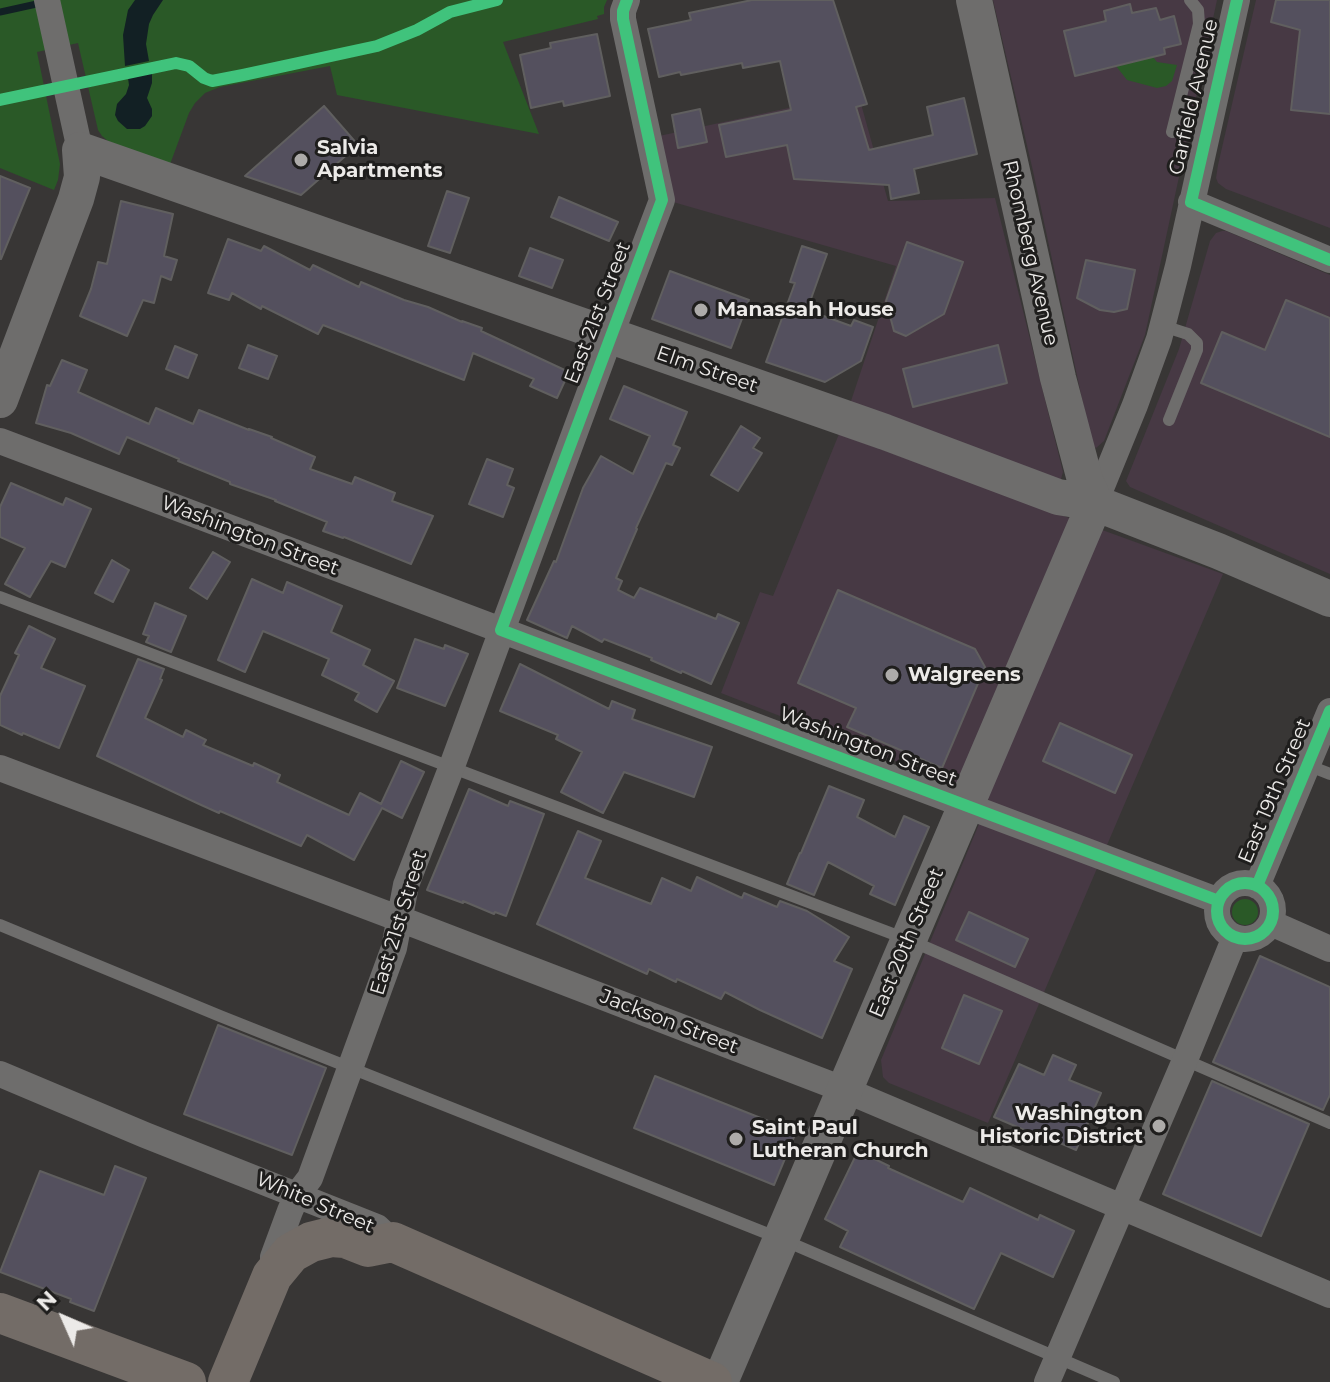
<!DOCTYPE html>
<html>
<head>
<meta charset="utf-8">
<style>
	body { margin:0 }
	#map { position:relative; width:1330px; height:1382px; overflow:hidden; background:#383635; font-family:Montserrat,sans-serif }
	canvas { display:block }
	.north { position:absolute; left:24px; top:1278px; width:80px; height:80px; -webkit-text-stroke:6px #1f1e1d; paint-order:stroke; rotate:315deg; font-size:22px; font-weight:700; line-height:32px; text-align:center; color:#eceae8 }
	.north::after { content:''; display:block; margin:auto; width:28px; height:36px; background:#eceae8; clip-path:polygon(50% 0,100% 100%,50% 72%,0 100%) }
</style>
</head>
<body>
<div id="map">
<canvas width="1330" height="1382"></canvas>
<div class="north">N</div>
</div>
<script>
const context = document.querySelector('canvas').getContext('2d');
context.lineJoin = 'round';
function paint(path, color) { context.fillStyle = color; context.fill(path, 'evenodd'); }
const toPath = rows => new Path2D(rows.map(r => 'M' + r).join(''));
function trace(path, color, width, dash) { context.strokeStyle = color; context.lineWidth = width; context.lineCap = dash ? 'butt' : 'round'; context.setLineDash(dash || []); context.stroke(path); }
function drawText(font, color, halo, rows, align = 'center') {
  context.font = font + ' Montserrat,sans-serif'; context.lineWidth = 6; context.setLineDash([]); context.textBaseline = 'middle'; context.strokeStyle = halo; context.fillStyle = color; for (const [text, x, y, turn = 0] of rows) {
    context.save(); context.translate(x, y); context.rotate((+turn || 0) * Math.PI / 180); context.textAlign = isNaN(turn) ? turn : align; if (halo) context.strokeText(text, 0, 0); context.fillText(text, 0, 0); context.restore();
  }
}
const commercial = toPath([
	[993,0,1217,0,1145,335,1104,441,1096,448,1093,446,1090,436,1033,171],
	[1256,0,1330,0,1330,228,1226,189,1218,183,1216,178,1218,165],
	[858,93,888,201,995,198,1063,472,1061,479,1058,481,850,404,896,266,673,202,659,136],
	[1222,231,1226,231,1330,275,1330,574,1130,487,1126,481,1179,349,1210,241,1216,233],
	[839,434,1223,574,988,1123,889,1083,883,1077,881,1060,989,800,939,778,721,693,760,592,773,596]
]);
const green = toPath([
	[0,0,607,0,604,7,604,14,597,16,598,19,503,42,539,134,337,95,330,66,220,87,205,93,195,103,189,113,169,167,108,141,102,136,98,130,78,43,37,52,60,164,58,180,54,190,0,168],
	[1153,57,1157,62,1177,65,1172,81,1166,86,1157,88,1127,80,1116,66],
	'1232 912a13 13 0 1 1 26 0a13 13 0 1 1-26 0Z'
]);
const water = toPath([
	[135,0,163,0,153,15,149,24,146,44,149,61,125,66,123,35,128,10],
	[152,73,152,83,147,98,152,109,152,116,145,126,140,129,127,129,118,121,115,115,117,104,126,94,129,85,128,78]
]);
const stream = toPath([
	[0,12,41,3]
]);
const building = toPath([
	[752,0,833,0,867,104,856,107,869,150,933,135,927,107,964,98,977,154,914,169,919,193,891,199,889,185,794,179,787,145,726,157,719,125,791,110,780,61,743,68,742,63,681,75,680,72,659,77,648,29,691,20,689,13,752,0],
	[1276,0,1330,0,1330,114,1291,110,1300,30,1271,22,1276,0],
	[1130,4,1132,13,1156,8,1160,20,1174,16,1181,44,1164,48,1165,54,1075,76,1064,31,1106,21,1104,11,1130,4],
	[597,34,610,96,564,106,563,101,531,108,520,55,551,48,550,43,597,34],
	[324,106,358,145,301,195,245,176,324,106],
	[700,109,707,142,678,148,672,115,700,109],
	[0,176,30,188,1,259,0,259,0,176],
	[447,191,469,198,450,253,428,246,447,191],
	[559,197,618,222,609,241,551,217,559,197],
	[121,201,173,214,164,256,177,260,171,280,161,276,154,303,143,300,127,336,80,316,91,289,98,262,107,264,121,201],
	[228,239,261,251,264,246,310,270,313,265,359,287,361,282,404,300,428,307,462,322,462,321,482,328,481,331,569,372,557,398,530,386,534,379,473,353,464,380,323,325,318,334,262,306,261,309,232,293,229,300,208,293,228,239],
	[907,242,963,262,944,314,906,336,894,331,886,301,907,242],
	[802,246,827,254,807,310,851,326,854,320,873,327,861,361,825,382,766,362,795,283,790,282,802,246],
	[530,248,563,260,552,288,519,276,530,248],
	[1086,260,1135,270,1127,309,1114,312,1100,310,1077,298,1086,260],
	[670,271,749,300,731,348,652,319,670,271],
	[1286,300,1330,318,1330,437,1201,383,1222,332,1265,350,1286,300],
	[248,345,277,356,268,379,239,368,248,345],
	[998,345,1007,383,913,407,903,369,998,345],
	[175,346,197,355,188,378,166,369,175,346],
	[62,360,87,370,78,392,149,424,156,408,193,424,199,410,249,430,249,429,272,437,271,438,315,457,310,469,352,484,355,477,395,493,392,501,433,516,411,564,344,537,343,538,323,531,327,522,275,501,276,500,230,484,230,482,178,461,179,459,127,437,119,454,71,433,36,423,47,385,50,386,62,360],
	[624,386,687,412,673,445,680,448,672,465,666,463,636,528,637,529,616,578,622,581,618,590,634,598,640,588,716,619,718,614,739,623,711,684,682,671,681,673,651,660,652,658,604,639,602,642,572,626,567,638,527,620,554,561,556,562,583,488,601,456,633,474,650,436,610,419,624,386],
	[741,426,760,438,753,448,762,453,738,491,711,475,741,426],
	[487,459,513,469,507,485,514,488,503,517,469,504,487,459],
	[11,483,63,505,66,498,91,509,65,567,51,561,30,597,5,584,25,548,0,537,0,507,11,483],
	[213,552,230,562,207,599,190,588,213,552],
	[112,560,129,570,113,602,95,593,112,560],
	[252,579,283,593,287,582,342,606,331,632,370,650,363,665,394,681,377,712,355,700,359,693,322,675,329,659,263,631,245,672,218,660,252,579],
	[838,590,975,649,985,667,942,768,847,727,856,708,798,683,838,590],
	[155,603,186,616,171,652,146,642,149,636,143,634,155,603],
	[29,626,55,639,41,668,85,686,59,748,23,733,22,735,0,725,0,696,19,655,15,653,29,626],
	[415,639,444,649,445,645,468,654,445,706,397,688,415,639],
	[138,659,164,669,160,679,162,680,145,718,183,737,186,730,206,740,203,745,253,766,254,763,280,775,277,782,349,815,360,793,381,804,401,761,424,772,402,818,382,808,354,860,307,835,301,846,220,811,219,813,199,804,97,756,138,659],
	[520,664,609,709,612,701,635,710,632,719,712,747,694,797,624,772,603,813,561,792,582,752,556,739,558,735,500,711,520,664],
	[1060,723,1132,755,1115,793,1043,761,1060,723],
	[829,786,864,800,857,817,895,837,904,816,929,827,895,905,870,894,874,886,828,862,814,895,787,884,800,853,801,853,829,786],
	[469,789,508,806,510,801,544,814,506,916,495,912,494,914,463,901,463,903,427,890,469,789],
	[578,831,601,841,585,878,651,904,662,878,691,891,697,877,742,898,744,893,777,907,780,901,807,911,849,937,834,961,852,969,822,1038,760,1010,725,992,721,999,677,979,676,982,649,969,647,974,537,924,578,831],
	[969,912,1028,939,1015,967,956,940,969,912],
	[1260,956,1330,987,1330,1095,1323,1110,1213,1062,1260,956],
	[964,995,1002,1011,979,1064,942,1048,964,995],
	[218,1025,326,1068,292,1155,184,1114,218,1025],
	[1053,1055,1076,1065,1069,1080,1101,1093,1076,1150,1044,1136,1043,1138,994,1117,1019,1064,1044,1075,1053,1055],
	[655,1076,796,1132,774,1185,634,1128,655,1076],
	[1212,1081,1309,1124,1261,1236,1163,1194,1212,1081],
	[858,1151,889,1166,888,1168,963,1202,970,1188,1038,1220,1040,1215,1074,1231,1053,1277,1001,1253,974,1309,840,1247,848,1231,825,1219,858,1151],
	[115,1166,146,1178,94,1311,70,1302,71,1299,0,1272,40,1171,104,1195,115,1166]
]);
const lane = toPath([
	[1172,132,1199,24,1198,10,1190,0],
	[1163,326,1188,334,1197,343,1197,350,1169,420],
	[0,597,909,940,1330,1123],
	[1307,765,1330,774],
	[0,925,220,1016,781,1239,1114,1382]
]);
const street = toPath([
	[47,0,80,150],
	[1191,202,1330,260],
	[0,441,1219,901],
	[1095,503,1135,405,1159,339,1178,266,1237,0],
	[0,768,400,919,845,1090,1330,1295],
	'1217 911a28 28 0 1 1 56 0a28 28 0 1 1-56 0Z',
	[1257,886,1330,711],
	[1271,923,1330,949],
	[0,1074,145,1135,377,1227,393,1242],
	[273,1269,273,1257,290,1211,297,1195,310,1178,394,948,406,885,452,766,610,337,662,200,623,19,623,11,627,0],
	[1047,1382,1185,1060,1235,937]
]);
const secondary = toPath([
	[974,0,1058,378,1085,480,1095,503],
	[0,400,76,199,82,177,80,150,885,432,1058,497,1095,503,1218,551,1330,599],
	[720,1382,1095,503]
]);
const primary = toPath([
	[0,1313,186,1382],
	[228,1382,272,1276,291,1253,311,1242,331,1237,345,1238,368,1247,393,1242,712,1382]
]);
const cycleway = toPath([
	[627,0,623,11,623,19,662,200,501,630,1219,901],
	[1237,0,1191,202,1330,260],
	[0,100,176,63,189,66,204,78,212,81,243,75,377,46,417,30,450,12,497,0],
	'1217 911a28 28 0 1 1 56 0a28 28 0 1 1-56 0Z',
	[1257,886,1330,711]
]);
const markers = [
	[301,160,8,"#adaba9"],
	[701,310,8,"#adaba9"],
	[892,675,8,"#adaba9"],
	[1159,1126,8,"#adaba9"],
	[736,1139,8,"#adaba9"]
];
const streetNames = [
	["Garfield Avenue",1194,97,-77],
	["Rhomberg Avenue",1030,253,77],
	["East 21st Street",598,313,-69],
	["Elm Street",707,370,19],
	["Washington Street",250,536,21],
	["Washington Street",868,747,21],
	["East 19th Street",1275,791,-67],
	["East 21st Street",399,923,-73],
	["East 20th Street",907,943,-67],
	["Jackson Street",669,1022,21],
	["White Street",315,1203,23]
];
const poiNames = [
	["Salvia",317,148],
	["Apartments",317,171],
	["Manassah House",717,310],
	["Walgreens",908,675],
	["Washington",1143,1114,"right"],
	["Historic District",1143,1137,"right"],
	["Saint Paul",752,1128],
	["Lutheran Church",752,1151]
];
paint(commercial, '#473944');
paint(green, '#2a5927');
paint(water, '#122024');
trace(stream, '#122024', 7);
paint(building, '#54505e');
trace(building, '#605f5f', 2);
trace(lane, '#6e6d6c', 12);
trace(street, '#6e6d6c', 26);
trace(secondary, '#6e6d6c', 36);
trace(primary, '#736c67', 40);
trace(cycleway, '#40c37c', 12);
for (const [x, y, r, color] of markers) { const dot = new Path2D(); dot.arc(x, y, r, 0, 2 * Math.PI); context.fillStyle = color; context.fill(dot); trace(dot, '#1f1e1d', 3); }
drawText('20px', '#eceae8', '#1f1e1d', streetNames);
drawText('bold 20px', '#eceae8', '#1f1e1d', poiNames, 'left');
</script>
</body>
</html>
